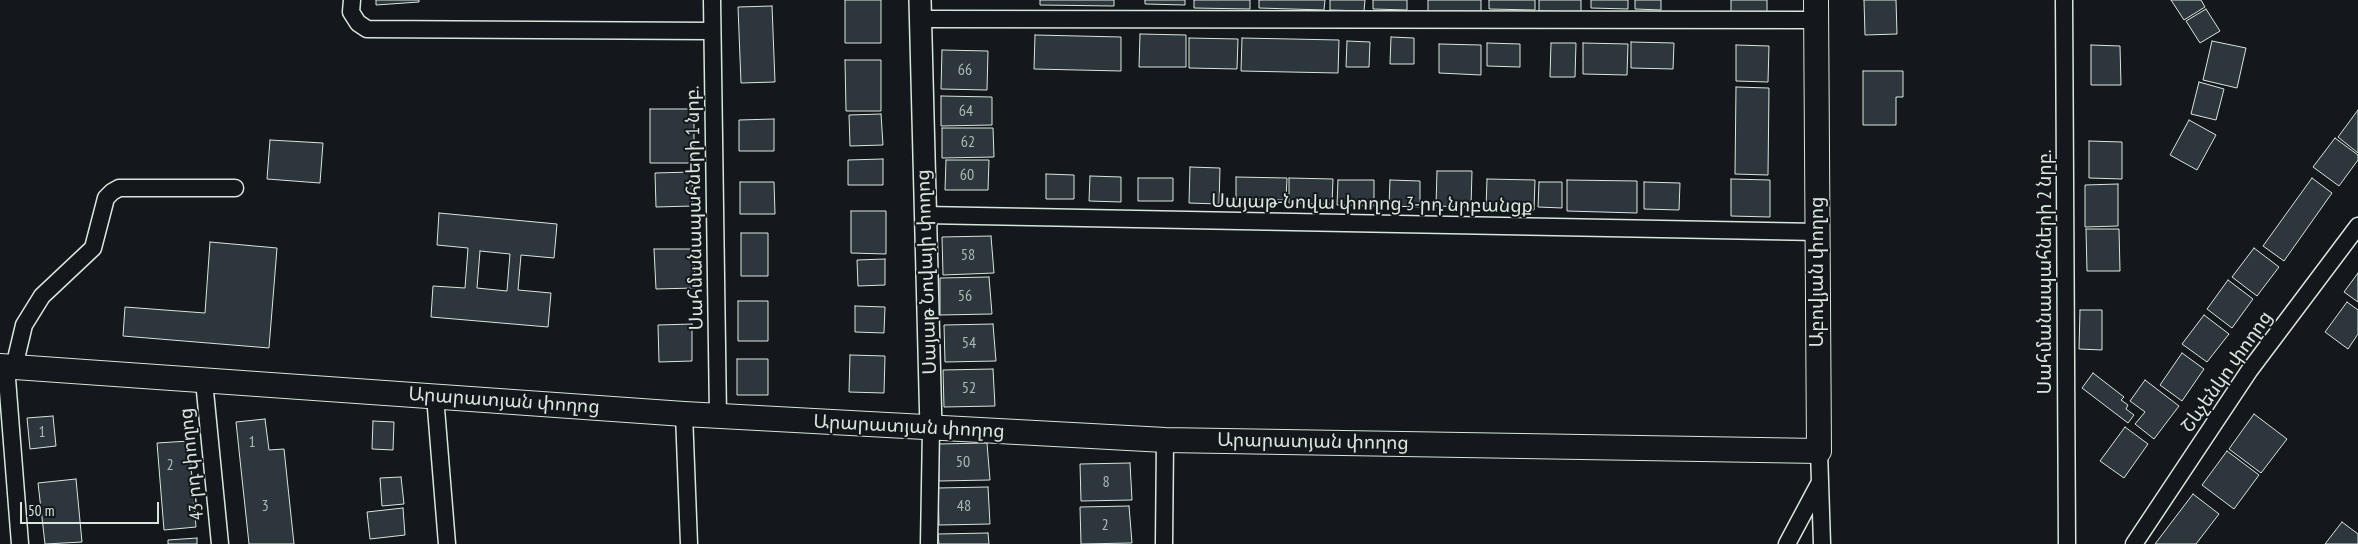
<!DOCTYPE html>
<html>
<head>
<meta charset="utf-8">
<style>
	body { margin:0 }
	#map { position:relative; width:2358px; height:544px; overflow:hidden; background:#14181c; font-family:"PT Sans Narrow",sans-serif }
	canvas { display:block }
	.scale { position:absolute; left:20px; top:502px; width:139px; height:22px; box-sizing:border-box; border:2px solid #d8e6dc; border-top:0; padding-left:6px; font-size:15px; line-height:18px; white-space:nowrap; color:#d8e6dc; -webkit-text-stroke:4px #14181c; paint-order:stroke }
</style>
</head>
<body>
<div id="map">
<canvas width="2358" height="544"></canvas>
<div class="scale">50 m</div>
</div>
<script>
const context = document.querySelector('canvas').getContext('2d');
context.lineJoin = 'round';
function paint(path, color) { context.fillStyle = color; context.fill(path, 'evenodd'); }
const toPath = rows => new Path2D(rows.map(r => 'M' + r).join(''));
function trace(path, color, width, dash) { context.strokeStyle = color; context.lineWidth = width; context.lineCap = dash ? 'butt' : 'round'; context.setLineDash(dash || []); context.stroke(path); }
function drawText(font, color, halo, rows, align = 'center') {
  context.font = font + ' "PT Sans Narrow","Noto Sans Armenian",sans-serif'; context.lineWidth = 4; context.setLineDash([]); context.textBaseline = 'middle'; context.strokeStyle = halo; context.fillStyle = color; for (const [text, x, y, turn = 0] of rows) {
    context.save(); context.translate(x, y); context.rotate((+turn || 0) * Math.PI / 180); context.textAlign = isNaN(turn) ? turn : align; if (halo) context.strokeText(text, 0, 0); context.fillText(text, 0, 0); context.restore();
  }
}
const building = toPath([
	[376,0,419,0,419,2,376,5,376,0],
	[845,0,881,0,881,43,845,43,845,0],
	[1040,0,1114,0,1114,6,1040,5,1040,0],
	[1145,0,1185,0,1185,5,1145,4,1145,0],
	[1194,0,1250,0,1250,9,1194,8,1194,0],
	[1259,0,1325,0,1324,10,1259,8,1259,0],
	[1330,0,1365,0,1364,11,1330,10,1330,0],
	[1373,0,1407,0,1407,10,1373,9,1373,0],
	[1428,0,1481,0,1481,13,1428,12,1428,0],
	[1489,0,1535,0,1535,10,1489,9,1489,0],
	[1539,0,1581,0,1581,12,1539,11,1539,0],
	[1591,0,1628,0,1628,9,1591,8,1591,0],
	[1635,0,1661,0,1661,10,1635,9,1635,0],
	[1731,0,1767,0,1767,14,1731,13,1731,0],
	[1864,0,1896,0,1897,34,1865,35,1864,0],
	[2171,0,2201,0,2205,7,2184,20,2171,0],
	[772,6,775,82,741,83,738,7,772,6],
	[2206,9,2220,31,2200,43,2186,21,2206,9],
	[1140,34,1186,35,1186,67,1139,67,1140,34],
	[1035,35,1121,37,1121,71,1034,69,1035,35],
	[1391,37,1414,38,1414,64,1390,64,1391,37],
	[1189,38,1238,39,1237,69,1189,68,1189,38],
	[1242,38,1339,40,1338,73,1241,71,1242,38],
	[1347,41,1370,42,1369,67,1346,67,1347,41],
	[2212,41,2246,48,2237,88,2203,80,2212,41],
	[1631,42,1674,43,1673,69,1631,68,1631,42],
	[1487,43,1520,44,1520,67,1487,66,1487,43],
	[1551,43,1576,43,1575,77,1550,77,1551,43],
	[1583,43,1628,44,1627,75,1583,74,1583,43],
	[1439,44,1481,45,1481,75,1439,73,1439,44],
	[1736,45,1769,46,1768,82,1736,81,1736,45],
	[2091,45,2120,46,2121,85,2091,85,2091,45],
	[942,50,988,51,987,90,941,89,942,50],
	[845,60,881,60,881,111,846,111,845,60],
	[1863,71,1903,71,1903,97,1896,97,1896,125,1863,125,1863,71],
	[2199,82,2224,89,2216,120,2191,114,2199,82],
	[1736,87,1769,88,1768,175,1735,174,1736,87],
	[941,96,992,97,992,125,941,126,941,96],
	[650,109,694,109,694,163,650,163,650,109],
	[2358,110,2358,153,2338,137,2358,110],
	[881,114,883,145,850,146,849,115,881,114],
	[774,119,774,151,739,151,739,120,774,119],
	[2189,120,2216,135,2197,170,2170,155,2189,120],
	[942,128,993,128,994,157,942,158,942,128],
	[2335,138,2358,155,2358,160,2339,186,2313,167,2335,138],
	[270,140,323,143,320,183,267,179,270,140],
	[2089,141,2122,142,2122,179,2089,178,2089,141],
	[883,159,883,185,848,185,848,160,883,159],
	[946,160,989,160,988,190,945,190,946,160],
	[1190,167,1220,168,1219,204,1189,203,1190,167],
	[1437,171,1472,171,1471,207,1436,206,1437,171],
	[692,172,693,206,656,207,655,173,692,172],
	[1046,174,1074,175,1074,199,1046,199,1046,174],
	[1090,176,1121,177,1121,202,1089,201,1090,176],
	[1236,177,1287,178,1286,200,1236,199,1236,177],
	[1138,178,1173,178,1173,201,1138,201,1138,178],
	[1289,178,1333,179,1332,204,1289,203,1289,178],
	[2312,178,2332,193,2284,261,2263,246,2312,178],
	[1487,179,1535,180,1534,210,1486,209,1487,179],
	[1731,179,1770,180,1770,217,1731,216,1731,179],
	[1338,180,1374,180,1374,206,1337,205,1338,180],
	[1390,180,1420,181,1420,207,1389,206,1390,180],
	[1567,180,1637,181,1637,213,1567,211,1567,180],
	[740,182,774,182,775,214,740,214,740,182],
	[1539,182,1562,182,1562,208,1538,207,1539,182],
	[1644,182,1680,183,1679,210,1644,209,1644,182],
	[2118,184,2118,226,2085,227,2085,185,2118,184],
	[851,211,886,211,886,254,851,253,851,211],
	[439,213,557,224,554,258,521,255,518,290,551,293,548,327,431,317,433,286,465,288,468,248,437,245,439,213],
	[480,251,510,254,507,291,477,288,480,251],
	[2086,229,2119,229,2120,271,2087,271,2086,229],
	[741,233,768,233,768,276,741,276,741,233],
	[991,236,994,273,943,275,942,237,991,236],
	[210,242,277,248,269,348,123,336,125,307,205,313,210,242],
	[2254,248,2279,267,2257,296,2232,277,2254,248],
	[654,249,694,249,695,288,656,289,654,249],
	[885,259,885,285,858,286,857,260,885,259],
	[2358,273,2358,302,2344,292,2358,273],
	[989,277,992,314,940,315,940,278,989,277],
	[2228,280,2253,299,2232,328,2207,309,2228,280],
	[738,301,768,301,768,341,738,341,738,301],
	[2347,302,2358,310,2358,334,2348,349,2325,332,2347,302],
	[855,306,885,307,884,333,855,332,855,306],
	[2080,310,2102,310,2102,350,2079,349,2080,310],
	[2204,315,2229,334,2207,362,2182,344,2204,315],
	[692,324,692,361,659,362,658,325,692,324],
	[993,324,996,361,945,362,944,325,993,324],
	[2182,353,2204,369,2182,401,2160,385,2182,353],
	[850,355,885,356,884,393,849,392,850,355],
	[737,359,768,359,768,395,737,395,737,359],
	[993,369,995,406,944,407,943,370,993,369],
	[2093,373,2124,397,2121,400,2128,405,2126,409,2134,415,2128,423,2082,388,2093,373],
	[2145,380,2179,406,2154,439,2135,424,2145,412,2130,401,2145,380],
	[2254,414,2287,439,2261,473,2229,449,2254,414],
	[53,416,56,446,30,449,27,418,53,416],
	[265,419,269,450,284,449,294,544,249,544,236,422,265,419],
	[373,421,394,422,393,450,372,449,373,421],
	[2125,427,2148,444,2124,478,2100,461,2125,427],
	[189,441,196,527,164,530,157,443,189,441],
	[987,443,990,480,939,481,938,444,987,443],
	[2227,451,2259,475,2234,509,2202,485,2227,451],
	[1130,463,1132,500,1081,501,1080,464,1130,463],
	[401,477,404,504,382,506,380,478,401,477],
	[76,479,82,542,45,544,38,483,76,479],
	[988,487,990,524,939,525,938,488,988,487],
	[2193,494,2219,514,2196,544,2155,544,2193,494],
	[1129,506,1132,543,1081,544,1080,507,1129,506],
	[403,508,405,535,370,539,367,512,403,508],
	[2342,522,2358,534,2358,544,2325,544,2342,522],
	[988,533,989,544,939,544,938,534,988,533],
	[197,538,197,544,168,544,168,540,197,538]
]);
const minor = toPath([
	[352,0,351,12,358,23,367,29,712,31],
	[712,0,718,416],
	[2064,0,2067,544],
	[920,19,1816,20],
	[925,215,1818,232],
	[6,366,20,544],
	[14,367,24,325,42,296,93,248,106,198,112,192,119,188,235,188],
	[204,381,220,544],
	[435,396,447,544],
	[684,414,689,544],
	[1819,451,1822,544],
	[929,544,931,429],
	[1164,544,1165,440],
	[1787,544,1819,484],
	[2134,544,2249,371,2358,226]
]);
const tertiary = toPath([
	[920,0,931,429]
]);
const secondary = toPath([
	[0,366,684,414,1165,440,1819,451,1816,0]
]);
const numberNames = [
	["66",965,70],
	["64",966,111],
	["62",968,142],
	["60",967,175],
	["58",968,255],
	["56",965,296],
	["54",969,343],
	["52",969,388],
	["1",42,432],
	["1",252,442],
	["50",963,462],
	["2",170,465],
	["8",1106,482],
	["3",265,506],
	["48",964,506],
	["2",1105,525]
];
const streetNames = [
	["Սայաթ-Նովա փողոց 3-րդ նրբանցք",1372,204,1],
	["Սահմանապահների 1 նրբ.",695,208,-91],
	["Սայաթ Նովայի փողոց",927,272,-92],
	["Աբովյան փողոց",1818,272,-90],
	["Սահմանապահների 2 նրբ.",2046,272,-90],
	["Շևչենկո փողոց",2227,372,-55],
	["Արարատյան փողոց",504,401,4],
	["Արարատյան փողոց",909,427,3],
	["Արարատյան փողոց",1313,442,1],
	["43-րդ փողոց",192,464,-96]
];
paint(building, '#2c363c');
trace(building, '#d8e6dc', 1);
trace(minor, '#d8e6dc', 19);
trace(tertiary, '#d8e6dc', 24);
trace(secondary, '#d8e6dc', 26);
trace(minor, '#14181c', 16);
trace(tertiary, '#14181c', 21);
trace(secondary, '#14181c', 24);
drawText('16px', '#adbab4', null, numberNames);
drawText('19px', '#d8e6dc', '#14181c', streetNames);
</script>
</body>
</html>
